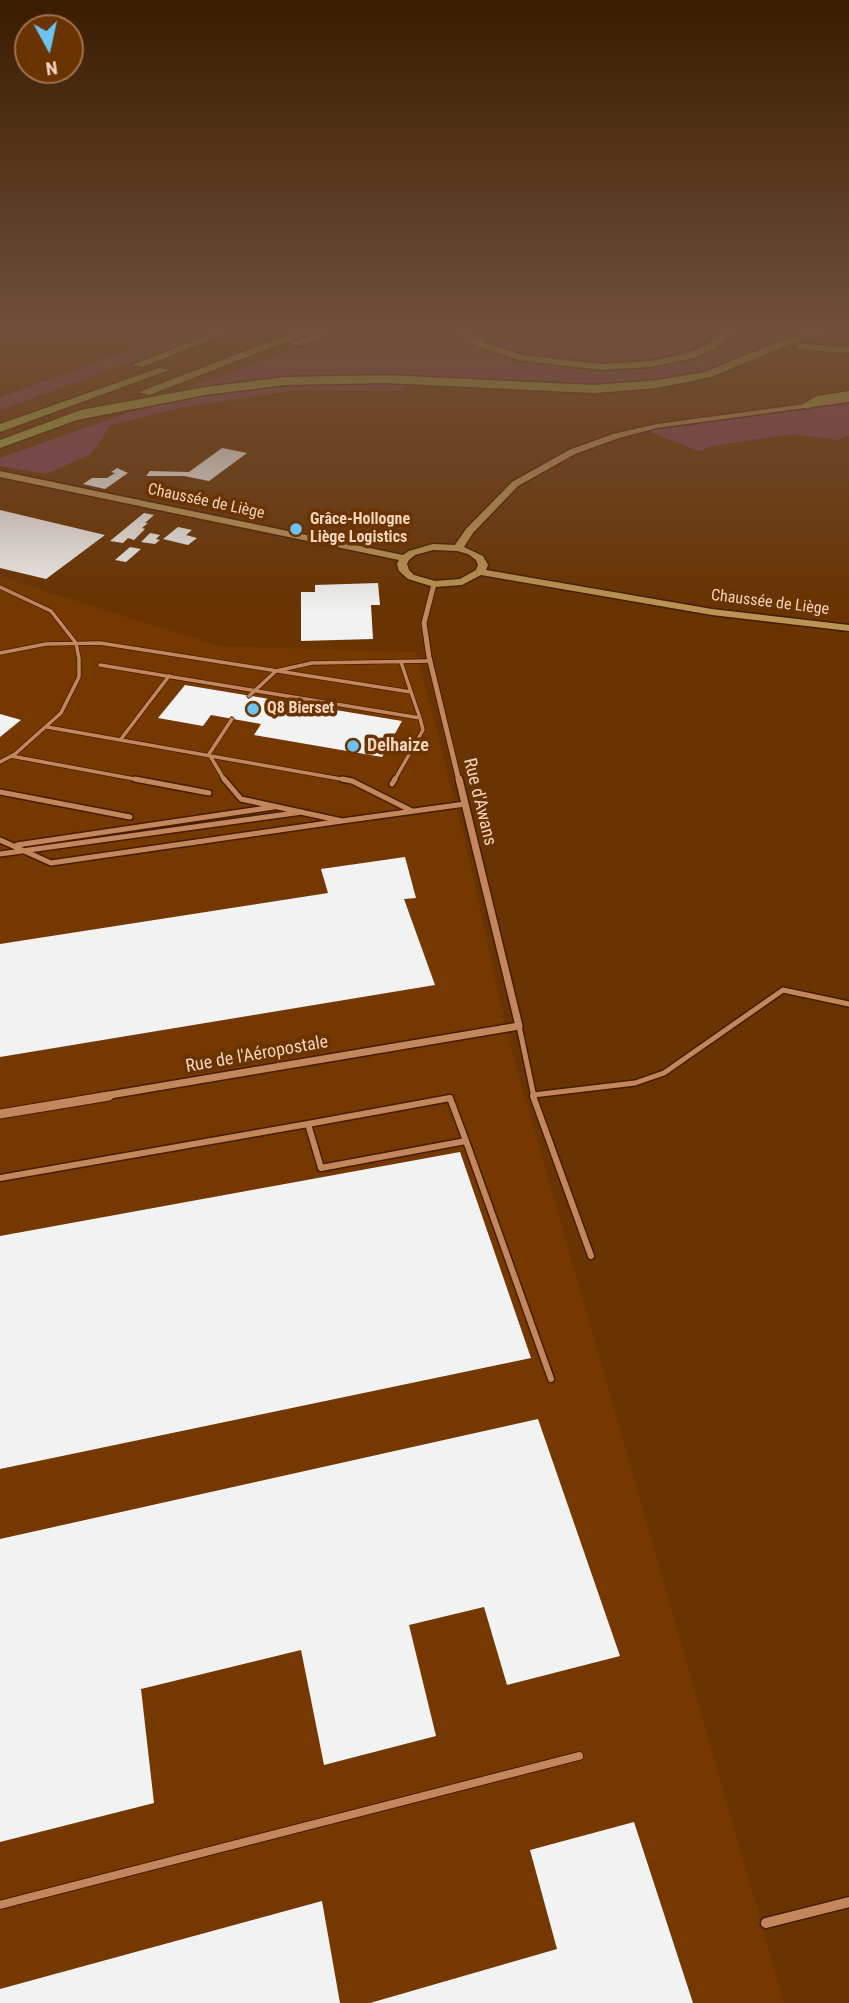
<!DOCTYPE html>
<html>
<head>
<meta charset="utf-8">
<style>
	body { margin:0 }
	#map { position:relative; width:849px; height:2003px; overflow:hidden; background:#693302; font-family:"Roboto Condensed",sans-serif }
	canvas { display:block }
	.north { position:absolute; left:14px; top:14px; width:70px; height:70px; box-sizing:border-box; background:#693302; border:2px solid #a1734d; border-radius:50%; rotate:172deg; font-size:19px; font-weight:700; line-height:28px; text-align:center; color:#f5d4be }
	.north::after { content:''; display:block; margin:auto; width:24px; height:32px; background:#6cc3f2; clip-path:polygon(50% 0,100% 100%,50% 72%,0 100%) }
</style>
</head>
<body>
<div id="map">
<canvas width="849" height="2003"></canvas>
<div class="north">N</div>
</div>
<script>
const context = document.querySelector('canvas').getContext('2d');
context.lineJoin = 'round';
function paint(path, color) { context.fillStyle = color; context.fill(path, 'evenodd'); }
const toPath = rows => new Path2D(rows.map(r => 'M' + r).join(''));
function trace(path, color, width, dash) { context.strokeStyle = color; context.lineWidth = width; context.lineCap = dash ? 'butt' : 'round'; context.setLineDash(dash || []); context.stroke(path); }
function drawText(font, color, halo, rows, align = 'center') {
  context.font = font + ' "Roboto Condensed",sans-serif'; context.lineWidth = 7; context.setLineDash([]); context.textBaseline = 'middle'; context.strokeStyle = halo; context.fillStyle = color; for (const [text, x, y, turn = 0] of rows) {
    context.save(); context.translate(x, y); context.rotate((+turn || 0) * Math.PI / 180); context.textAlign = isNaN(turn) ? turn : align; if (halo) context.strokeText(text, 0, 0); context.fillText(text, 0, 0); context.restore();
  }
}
const built = toPath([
	[0,577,219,646,416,652,466,844,507,1034,784,2003,0,2003]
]);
const green = toPath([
	[209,332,174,346,0,410,0,398,175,333],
	[340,332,453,332,481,349,530,363,611,369,654,366,695,358,728,343,738,332,804,332,787,336,700,374,629,386,328,378,160,398],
	[717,332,710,339,683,352,647,359,607,362,567,360,527,354,492,343,474,333],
	[321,383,410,384,403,391,295,390,179,408,111,425,91,454,46,474,0,466,0,458,133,411,205,395],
	[849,403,849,435,838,440,792,434,713,446,699,451,648,431]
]);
const building = toPath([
	[222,448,247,453,209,481,184,476,146,476,150,471,189,472],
	[117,468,128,473,105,489,83,484,92,478,107,478,115,473,111,472],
	[0,510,105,535,46,579,0,568],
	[144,513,154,515,145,523,148,523,142,528,145,529,134,540,128,538,123,543,110,541],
	[178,527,192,530,186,535,197,538,188,545,163,539],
	[150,533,160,535,156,539,160,540,155,544,141,542],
	[130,547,141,549,126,562,115,560],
	[378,583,380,605,371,605,373,639,301,641,301,592,315,592,315,585],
	[185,685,402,721,382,757,254,735,261,724,211,715,203,726,158,718],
	[0,714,21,720,0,737],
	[405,857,416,898,404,899,435,985,0,1057,0,944,328,893,321,869],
	[460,1152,531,1358,0,1469,0,1236],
	[538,1419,620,1656,507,1685,484,1607,409,1625,436,1736,324,1765,301,1650,141,1689,154,1803,0,1842,0,1539],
	[634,1822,693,2003,370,2003,557,1949,530,1850],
	[322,1901,340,2003,0,2003,0,1989]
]);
const laneFar3 = toPath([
	[0,587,51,611,76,643,79,659,79,677,61,713,15,754,0,762],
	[0,653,46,644,100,643,411,692,420,718],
	[401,662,411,692],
	[100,665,420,718,423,730,394,781],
	[249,696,276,671,312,663,430,661],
	[47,727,352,781],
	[121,739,169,676],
	[11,756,145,781],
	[225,781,209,754,232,719]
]);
const laneFar2 = toPath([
	[135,779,209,793],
	[224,779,241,799,342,821,465,804],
	[342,779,352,781,412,811],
	[392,784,395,779],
	[0,792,130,817],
	[0,840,51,863,342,821],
	[17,845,274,807],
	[0,854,302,812],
	[519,1026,534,1097],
	[533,1095,635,1083,664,1073,783,990,849,1004]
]);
const laneFar1 = toPath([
	[533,1096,591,1256],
	[450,1098,466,1141,321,1168,308,1124,450,1098],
	[466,1141,551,1379],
	[0,1178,308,1124]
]);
const lane = toPath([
	[0,1905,579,1756]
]);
const streetFar3 = toPath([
	[434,584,424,623,429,657,459,781]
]);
const streetFar2 = toPath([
	[98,1097,519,1026,459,779]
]);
const streetFar1 = toPath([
	[0,1114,109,1096]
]);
const street = toPath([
	[766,1923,849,1902]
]);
const secondary = toPath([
	[849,398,849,402,657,428,619,438,575,454,518,486,473,533,464,547,483,556,488,565,486,570,712,609,849,625,849,631,712,615,481,575,462,585,434,587,408,579,399,571,397,564,399,560,0,477,0,471,403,555,409,551,433,544,455,545,466,529,512,482,569,450,613,434,657,424,849,398],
	[433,550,457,551,468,554,476,560,478,565,476,570,460,579,435,581,414,575,409,570,407,564,409,560,415,555,433,550]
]);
const highway = toPath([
	[214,332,230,332,142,367,132,365,214,332],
	[295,332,312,332,149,395,139,392,295,332],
	[317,332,334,332,300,346,290,344,317,332],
	[457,332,470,332,486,343,523,355,601,364,650,361,687,353,705,346,722,332,734,332,713,350,694,358,650,367,601,370,518,360,478,347,457,332],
	[810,332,829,332,788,345,711,377,657,388,594,393,386,383,285,385,205,395,77,420,0,448,0,440,81,410,205,387,285,377,386,375,594,385,657,380,705,372,780,341,810,332],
	[801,344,849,347,849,353,797,349,797,345,801,344],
	[159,368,169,370,0,432,0,424,159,368],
	[849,391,849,399,824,402,807,409,801,405,817,396,849,391]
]);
const markers = [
	[296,529,7,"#6cc3f2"],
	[253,709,7,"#6cc3f2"],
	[353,746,7,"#6cc3f2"]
];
const farStreetnames = [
	["Chaussée de Liège",206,502,12],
	["Chaussée de Liège",770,603,7]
];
const farPoinames = [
	["Grâce-Hollogne",310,520],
	["Liège Logistics",310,538],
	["Q8 Bierset",267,709]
];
const poiNames = [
	["Delhaize",367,746]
];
const streetNames = [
	["Rue d'Awans",479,802,76],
	["Rue de l'Aéropostale",257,1055,-10]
];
paint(built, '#743800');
paint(green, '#823f5c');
paint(building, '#f2f2f2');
trace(laneFar3, '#461e00', 5);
trace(laneFar2, '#461e00', 8);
trace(laneFar1, '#461e00', 9);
trace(lane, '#461e00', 10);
trace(streetFar3, '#461e00', 7);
trace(streetFar2, '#461e00', 10);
trace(streetFar1, '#461e00', 11);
trace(street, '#461e00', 13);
trace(secondary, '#461e00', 3);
trace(highway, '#461e00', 3);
trace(laneFar3, '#c4865d', 3.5);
trace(laneFar2, '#c4865d', 5);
trace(laneFar1, '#c4865d', 6);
trace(lane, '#c4865d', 8);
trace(streetFar3, '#c4865d', 5);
trace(streetFar2, '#c4865d', 7);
trace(streetFar1, '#c4865d', 9);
trace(street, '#c4865d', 10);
paint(secondary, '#bb9355');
paint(highway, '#a7b241');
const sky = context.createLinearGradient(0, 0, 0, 613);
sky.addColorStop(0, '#3a1c01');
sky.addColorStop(0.54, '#705039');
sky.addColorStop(1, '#70503900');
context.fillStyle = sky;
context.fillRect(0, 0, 849, 613);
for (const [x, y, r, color] of markers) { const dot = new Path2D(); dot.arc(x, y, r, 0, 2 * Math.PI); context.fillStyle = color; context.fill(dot); trace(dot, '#693302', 2.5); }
drawText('16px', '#f5d4be', '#693302', farStreetnames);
drawText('bold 16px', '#f5d4be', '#693302', farPoinames, 'left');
drawText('bold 18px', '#f5d4be', '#693302', poiNames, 'left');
drawText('18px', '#f5d4be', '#693302', streetNames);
</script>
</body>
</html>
